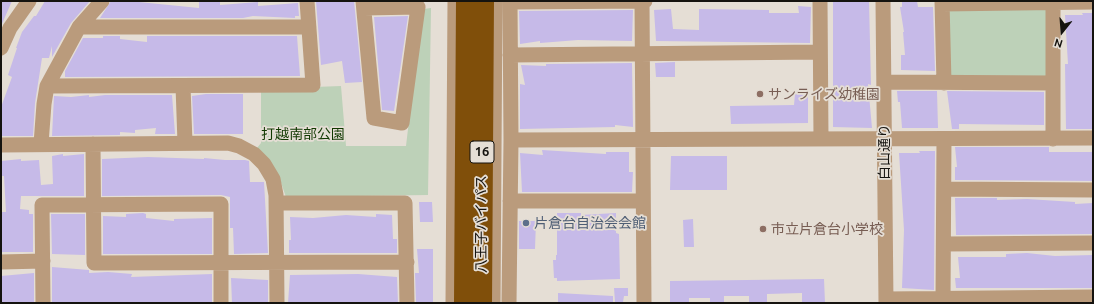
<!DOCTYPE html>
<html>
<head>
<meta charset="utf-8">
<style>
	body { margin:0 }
	#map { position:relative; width:1094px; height:304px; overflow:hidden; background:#e5ded5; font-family:Ubuntu,sans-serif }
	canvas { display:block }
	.frame { position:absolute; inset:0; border:2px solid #15130f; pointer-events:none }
	.north { position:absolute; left:1042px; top:12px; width:40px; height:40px; -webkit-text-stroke:3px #e5ded5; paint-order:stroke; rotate:197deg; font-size:11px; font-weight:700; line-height:16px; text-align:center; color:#15130f }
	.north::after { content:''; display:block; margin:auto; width:14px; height:18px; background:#15130f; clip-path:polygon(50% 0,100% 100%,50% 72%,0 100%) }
</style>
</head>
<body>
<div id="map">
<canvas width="1094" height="304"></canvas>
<div class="frame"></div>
<div class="north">N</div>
</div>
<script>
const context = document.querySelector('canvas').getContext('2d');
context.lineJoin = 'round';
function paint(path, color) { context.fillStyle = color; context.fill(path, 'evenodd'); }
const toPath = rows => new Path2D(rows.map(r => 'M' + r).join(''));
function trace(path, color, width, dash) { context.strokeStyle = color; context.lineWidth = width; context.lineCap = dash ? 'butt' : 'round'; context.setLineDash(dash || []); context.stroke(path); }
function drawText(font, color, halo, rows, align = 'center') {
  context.font = font + ' Ubuntu,"Noto Sans JP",sans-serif'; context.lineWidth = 3.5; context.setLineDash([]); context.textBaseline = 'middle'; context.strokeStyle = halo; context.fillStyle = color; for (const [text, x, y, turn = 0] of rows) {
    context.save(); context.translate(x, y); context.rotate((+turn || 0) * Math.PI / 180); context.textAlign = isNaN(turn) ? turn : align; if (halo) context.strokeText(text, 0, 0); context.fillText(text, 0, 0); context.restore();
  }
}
const green = toPath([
	[1049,6,1049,78,950,78,947,8],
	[431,8,428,195,286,197,279,177,257,148,261,143,261,89,341,86,346,146,406,146,421,19,424,9]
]);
const building = toPath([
	[1,1,12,1,1,26],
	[45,1,90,1,71,23,52,57,52,46,49,58,42,58,35,103,33,136,1,136,1,107,12,77,8,75,17,48,16,48,22,32,34,16,36,16],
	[111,1,129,1,199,8,199,1,220,1,220,5,258,2,258,6,298,3,299,16,295,16,295,18,253,16,243,18,100,18],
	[316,1,354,1,362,82,345,83,342,61,321,65],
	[833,1,869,1,871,85,868,84,872,128,833,127],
	[902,1,917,1,918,7,933,7,935,71,901,70,901,55,905,55,903,32,904,32,900,7,902,7],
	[798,6,811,7,810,43,656,41,654,10,671,9,673,29,699,30,699,9,769,10,769,13,799,13],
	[633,10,632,41,578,40,540,43,540,41,520,44,519,11],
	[1082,13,1093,13,1093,129,1066,129,1065,64,1068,64,1065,15,1083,15],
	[408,16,394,111,382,110,374,17],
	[103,36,120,36,120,39,147,42,147,36,297,36,300,76,65,77,65,71,83,38,103,38],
	[675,62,675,77,656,77,655,63],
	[632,63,633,127,615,125,615,127,520,129,520,84,525,85,521,65,546,66,546,64],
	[897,91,937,91,938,128,902,128,900,102,898,102],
	[947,91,1044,92,1044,125,959,124,959,129,952,129],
	[206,94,243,94,243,134,194,134,192,96],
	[795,94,808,95,808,123,731,124,730,106,794,105],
	[89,95,89,97,105,95,172,95,175,134,155,134,156,128,135,130,135,133,120,132,120,135,52,136,54,96,71,97],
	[955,147,1049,147,1049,152,1093,152,1093,181,955,180,955,167,957,167],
	[542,150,606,154,606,152,629,152,629,172,633,172,632,192,522,192,520,153,543,155],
	[919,151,935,151,934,290,902,288,904,230,899,153,920,153],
	[63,154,63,156,84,154,84,196,21,196,20,209,29,210,29,214,33,214,33,252,1,252,1,212,6,212,4,176,2,176,1,161,21,159,21,161,39,160,41,185,53,184,52,156],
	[671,156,727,156,727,190,670,190],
	[148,157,204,159,204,158,225,160,245,160,249,161,250,182,264,182,268,253,234,254,233,228,230,228,230,197,221,195,102,196,102,159],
	[955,198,997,198,997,200,1027,199,1075,202,1075,204,1093,203,1093,234,956,235],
	[419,202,432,202,433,222,420,222],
	[143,213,146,214,146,218,174,221,174,219,212,218,212,254,103,254,103,216,126,217,126,214],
	[557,213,581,213,581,215,616,213,616,233,619,234,620,279,557,281,557,278,554,278,553,260,556,260,556,255,557,255],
	[51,214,85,214,85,255,52,254],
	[376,214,392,215,393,239,397,239,397,253,289,253,289,240,291,240,290,217,313,218,346,215,376,217],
	[693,219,694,247,684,247,683,220],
	[519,221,536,221,535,249,519,249],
	[417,249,433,249,433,303,416,303,415,273,419,273],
	[1027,253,1055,256,1093,255,1093,288,956,288,955,278,960,278,958,257,1006,257,1006,254],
	[52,267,89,270,89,273,108,272,132,274,131,277,212,274,212,303,52,303],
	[34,273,34,303,2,303,1,276],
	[290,275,358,274,397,277,398,303,288,303],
	[231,278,268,280,268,303,232,303],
	[824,279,825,303,802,303,802,293,767,294,767,303,749,303,749,296,724,296,724,303,710,303,710,298,689,298,689,303,670,303,670,281],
	[614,288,628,288,628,296,624,296,623,302,615,302],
	[558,293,613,296,613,303,558,303]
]);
const minor = toPath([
	[363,1,374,118,402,123,418,7,364,8],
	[642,1,644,303],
	[820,1,821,139],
	[883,1,886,303],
	[942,1,944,83],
	[942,4,1093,2],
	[79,27,309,27],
	[1,48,10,28,29,1],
	[510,55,820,52],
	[884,82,1053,83],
	[47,86,313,85,307,1],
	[183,86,185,143],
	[1053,139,1053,2],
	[511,140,1093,138],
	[41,144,44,104,47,86,79,27,102,1],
	[93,144,94,263,407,262],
	[1,145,228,143,239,146,254,154,264,164,273,179,276,195,277,303],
	[944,189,1093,190],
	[510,201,643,201],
	[276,203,405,203,407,303],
	[944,244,1093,243],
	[1,262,43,261],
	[943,298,944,139],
	[886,299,1093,297],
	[43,303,42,205,221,204,221,303],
	[453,303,455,1],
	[493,303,495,1],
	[509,303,511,140,510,2,645,1]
]);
const highway = toPath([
	[465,303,467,1],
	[481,303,483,1]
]);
const markers = [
	[760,94,4,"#8d6e63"],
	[526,223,4,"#5c6f8a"],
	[763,229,4,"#8d6e63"]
];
const shields = [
	[482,152,24]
];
const shieldNames = [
	["16",482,152]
];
const educationNames = [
	["サンライズ幼稚園",768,94],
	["市立片倉台小学校",771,229]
];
const parkNames = [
	["打越南部公園",303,134]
];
const streetNames = [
	["白山通り",884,152,-90],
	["八王子バイパス",481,224,-90]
];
const serviceNames = [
	["片倉台自治会会館",534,223]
];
paint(green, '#bdd1b8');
paint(building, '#c6bae8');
trace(minor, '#ba9b7c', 15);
trace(highway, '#804f0a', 22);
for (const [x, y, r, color] of markers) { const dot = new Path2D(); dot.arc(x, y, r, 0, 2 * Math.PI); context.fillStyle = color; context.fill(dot); trace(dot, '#e5ded5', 1.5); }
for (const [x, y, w] of shields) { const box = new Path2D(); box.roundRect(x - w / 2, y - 11, w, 22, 3); context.fillStyle = '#e5ded5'; context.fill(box); trace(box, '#15130f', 1); }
drawText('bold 13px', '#15130f', null, shieldNames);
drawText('14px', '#785e54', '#e5ded5', educationNames, 'left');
drawText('14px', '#103900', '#e5ded5', parkNames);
drawText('14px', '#15130f', '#e5ded5', streetNames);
drawText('14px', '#4e5e75', '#e5ded5', serviceNames, 'left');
</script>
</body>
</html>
